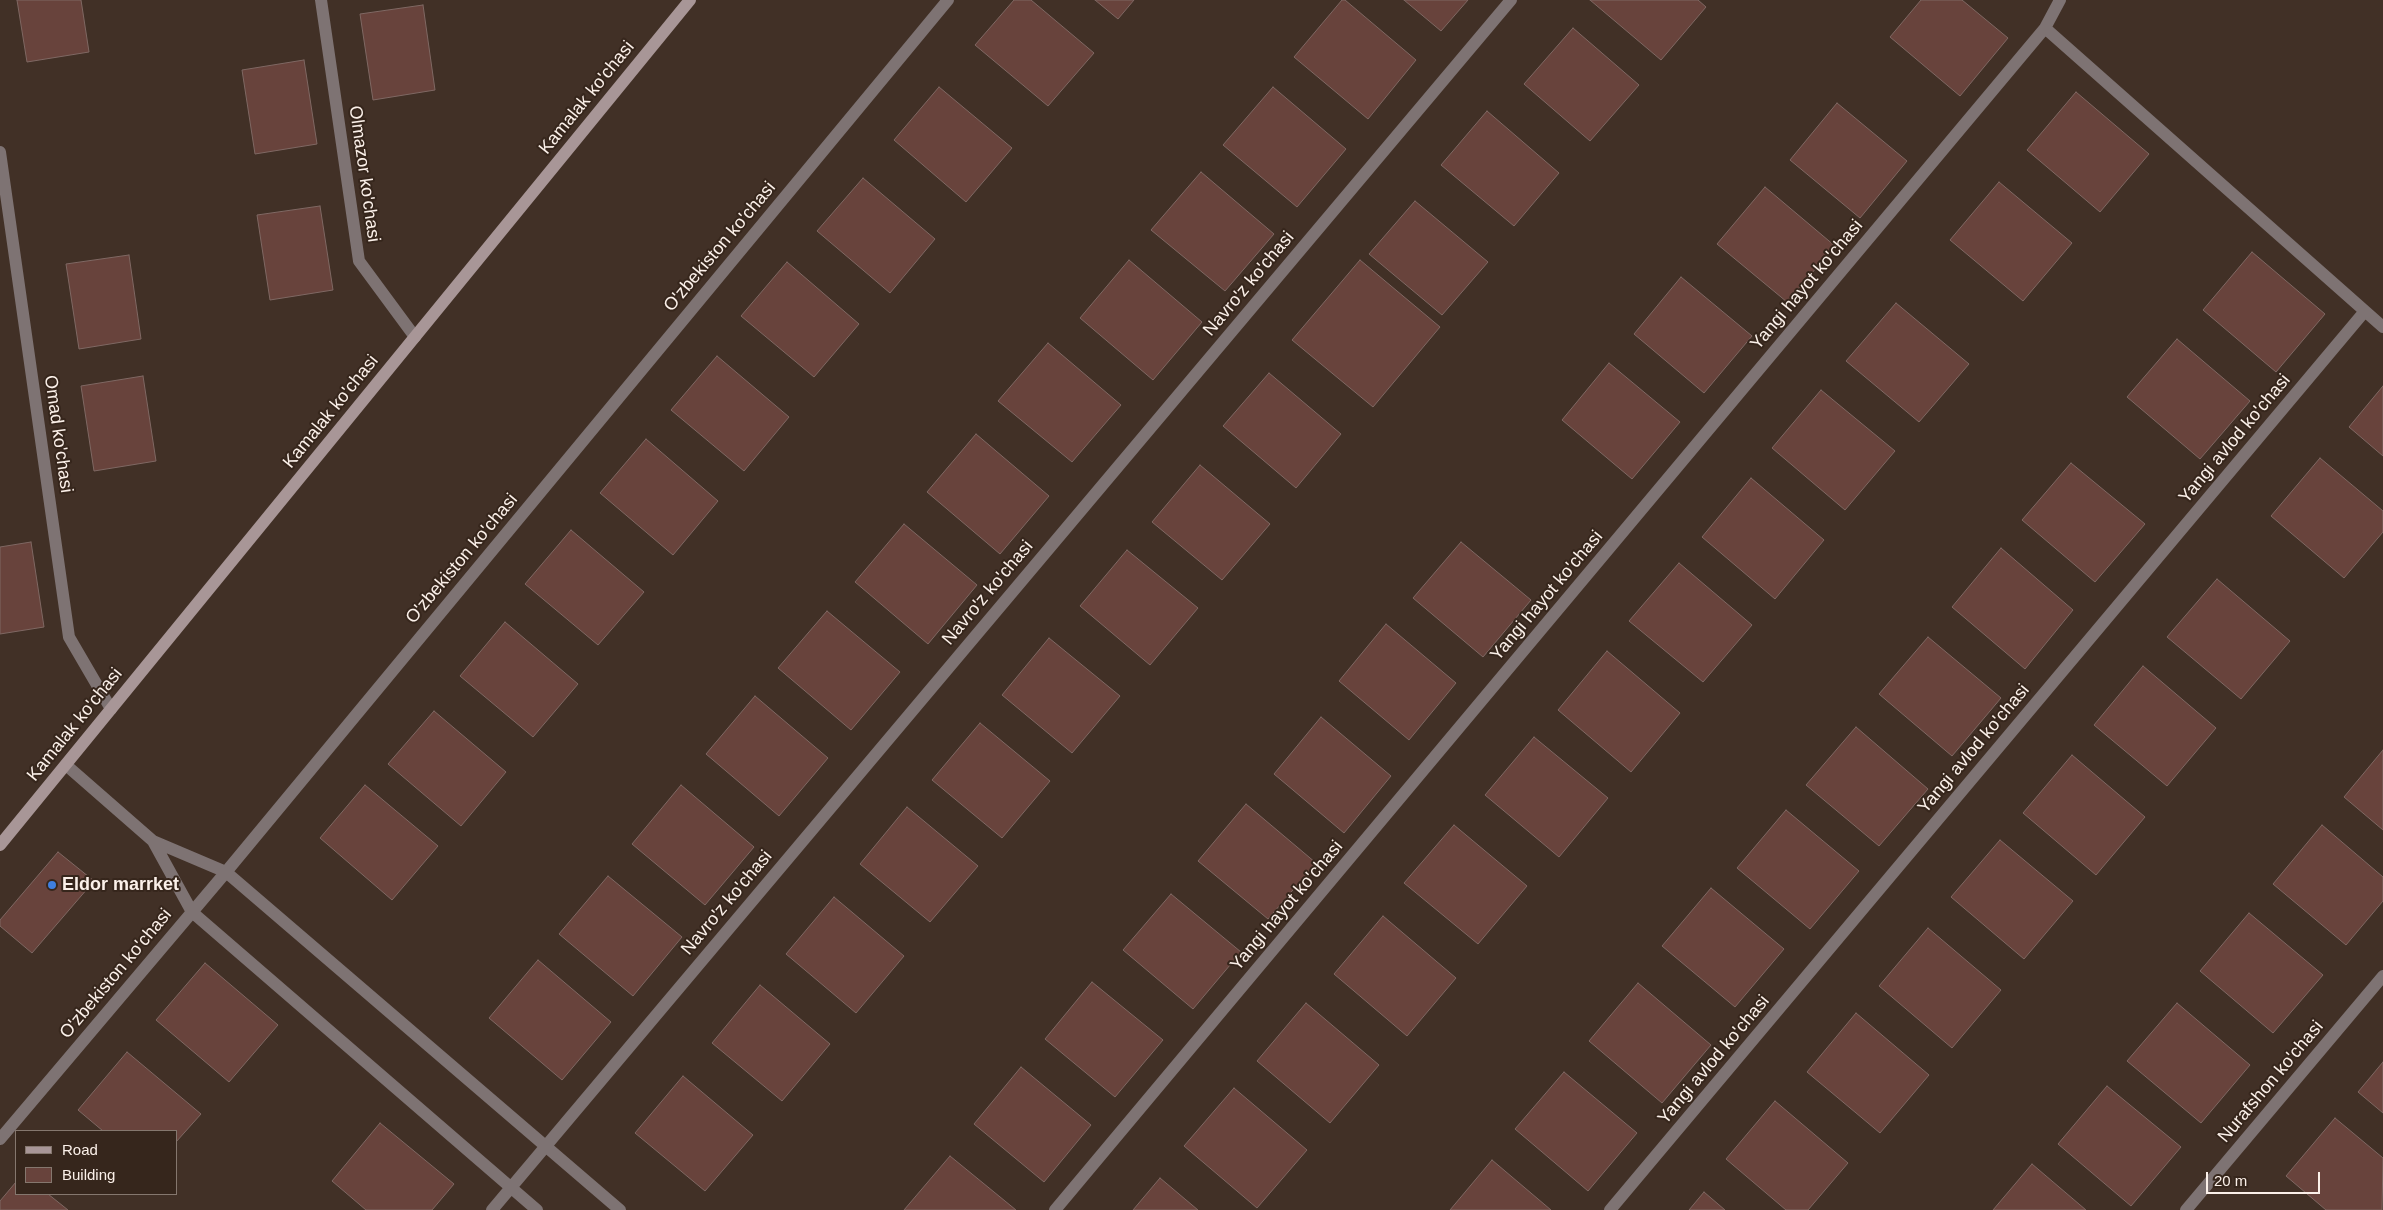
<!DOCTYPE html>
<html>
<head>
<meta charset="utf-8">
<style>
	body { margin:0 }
	#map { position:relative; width:2383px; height:1210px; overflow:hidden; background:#413026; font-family:Arial,sans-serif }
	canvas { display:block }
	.legend { position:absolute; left:15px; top:1130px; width:162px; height:65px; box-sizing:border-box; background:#36261c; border:1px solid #85776e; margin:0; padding:6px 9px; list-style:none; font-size:15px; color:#fbf0e9 }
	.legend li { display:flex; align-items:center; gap:10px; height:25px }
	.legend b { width:25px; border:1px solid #85776e }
	.scale { position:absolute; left:2206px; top:1172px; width:114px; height:22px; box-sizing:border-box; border:2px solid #fbf0e9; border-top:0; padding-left:6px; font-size:15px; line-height:18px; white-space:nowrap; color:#fbf0e9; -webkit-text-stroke:4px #36261c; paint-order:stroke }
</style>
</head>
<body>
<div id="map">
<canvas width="2383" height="1210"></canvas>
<ul class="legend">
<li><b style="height:6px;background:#a89697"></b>Road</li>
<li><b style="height:14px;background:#68433c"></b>Building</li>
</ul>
<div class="scale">20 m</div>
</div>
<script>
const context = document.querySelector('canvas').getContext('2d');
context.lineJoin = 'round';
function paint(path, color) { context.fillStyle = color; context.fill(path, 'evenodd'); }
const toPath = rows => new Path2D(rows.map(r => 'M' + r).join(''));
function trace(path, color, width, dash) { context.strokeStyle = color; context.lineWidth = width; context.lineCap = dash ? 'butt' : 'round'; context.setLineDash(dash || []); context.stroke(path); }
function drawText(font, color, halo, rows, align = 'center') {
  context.font = font + ' Arial,sans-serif'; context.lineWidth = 4; context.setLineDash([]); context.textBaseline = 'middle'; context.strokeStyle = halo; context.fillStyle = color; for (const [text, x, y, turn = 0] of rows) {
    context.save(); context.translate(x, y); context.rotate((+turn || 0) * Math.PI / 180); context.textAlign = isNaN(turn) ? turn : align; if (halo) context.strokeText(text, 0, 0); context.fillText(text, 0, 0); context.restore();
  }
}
const building = toPath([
	[17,0,81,0,89,52,27,62,17,0],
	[1014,0,1031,0,1094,53,1048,106,975,45,1014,0],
	[1095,0,1134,0,1118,19,1095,0],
	[1342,0,1345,0,1416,60,1368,119,1294,57,1342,0],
	[1404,0,1468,0,1441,31,1404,0],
	[1590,0,1698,0,1706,7,1661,60,1590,0],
	[1921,0,1962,0,2008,38,1960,96,1890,37,1921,0],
	[423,5,435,90,373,100,360,14,423,5],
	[1573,28,1639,85,1590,141,1524,84,1573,28],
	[304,60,317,144,255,154,242,70,304,60],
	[939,87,1012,148,966,202,894,140,939,87],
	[1273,87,1346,149,1297,207,1223,145,1273,87],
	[2076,92,2149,154,2100,212,2027,150,2076,92],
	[1837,103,1907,161,1860,218,1790,160,1837,103],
	[1487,111,1559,173,1514,226,1441,165,1487,111],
	[1201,172,1274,234,1225,291,1151,230,1201,172],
	[863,178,935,239,890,293,817,231,863,178],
	[1999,182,2072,243,2023,301,1950,240,1999,182],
	[1765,187,1835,246,1787,302,1717,244,1765,187],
	[1415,201,1488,262,1442,315,1369,254,1415,201],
	[320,206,333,290,270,300,257,215,320,206],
	[2252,252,2325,314,2276,372,2203,310,2252,252],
	[129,255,141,339,79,349,66,264,129,255],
	[1129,260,1202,322,1153,380,1080,318,1129,260],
	[1360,260,1440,327,1373,407,1292,340,1360,260],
	[787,262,859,324,814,377,741,316,787,262],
	[1681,277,1752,336,1704,393,1634,334,1681,277],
	[1896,303,1969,364,1919,422,1846,361,1896,303],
	[2177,339,2250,401,2200,459,2127,397,2177,339],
	[1048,343,1121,405,1072,462,998,401,1048,343],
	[717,356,789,417,744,471,671,410,717,356],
	[1609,363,1680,422,1632,479,1562,420,1609,363],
	[1269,373,1341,434,1296,488,1223,426,1269,373],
	[143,376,156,461,94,471,81,386,143,376],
	[2383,386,2383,456,2349,427,2383,386],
	[1821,390,1895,451,1845,510,1772,448,1821,390],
	[976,434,1049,496,1000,554,927,492,976,434],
	[646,439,718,501,673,555,600,493,646,439],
	[2320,458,2383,511,2383,532,2344,578,2271,516,2320,458],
	[2071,463,2145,524,2095,582,2022,520,2071,463],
	[1200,465,1270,524,1222,580,1152,522,1200,465],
	[1751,478,1824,540,1775,599,1702,537,1751,478],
	[904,524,977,585,928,644,855,582,904,524],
	[571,530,644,592,598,645,525,584,571,530],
	[31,542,44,627,0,634,0,547,31,542],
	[1461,542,1531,600,1483,657,1413,598,1461,542],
	[2001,548,2073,610,2025,669,1952,607,2001,548],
	[1127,550,1198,608,1150,665,1080,606,1127,550],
	[1679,563,1752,625,1703,682,1629,621,1679,563],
	[2217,579,2290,641,2241,699,2167,637,2217,579],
	[827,611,900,672,851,730,778,668,827,611],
	[505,622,578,684,533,737,460,676,505,622],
	[1386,624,1456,683,1409,740,1339,681,1386,624],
	[1928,637,2001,698,1952,756,1879,694,1928,637],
	[1049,638,1120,696,1072,753,1002,695,1049,638],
	[1607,651,1680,713,1631,772,1558,710,1607,651],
	[2143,666,2216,728,2167,786,2094,725,2143,666],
	[755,696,828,758,779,816,706,754,755,696],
	[434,711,506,772,461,826,388,764,434,711],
	[1321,717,1391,776,1344,833,1274,774,1321,717],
	[980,723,1050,781,1002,838,932,780,980,723],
	[1856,727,1928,789,1879,846,1806,785,1856,727],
	[1534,737,1608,798,1559,857,1485,795,1534,737],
	[2383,750,2383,830,2344,797,2383,750],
	[2072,755,2145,817,2096,875,2023,813,2072,755],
	[365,785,438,846,392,900,320,838,365,785],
	[681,785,754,847,705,905,632,844,681,785],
	[1246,804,1316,863,1268,919,1198,861,1246,804],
	[907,807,978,866,930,922,860,864,907,807],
	[1786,810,1859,871,1810,929,1737,868,1786,810],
	[1454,825,1527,886,1478,944,1404,883,1454,825],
	[2322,825,2383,877,2383,901,2346,945,2273,884,2322,825],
	[2000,840,2073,901,2024,959,1951,897,2000,840],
	[58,852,94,881,32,953,0,926,0,920,58,852],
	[608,876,682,937,633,996,559,934,608,876],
	[1711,888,1784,949,1735,1007,1662,946,1711,888],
	[1171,894,1241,952,1193,1009,1123,950,1171,894],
	[834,897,904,956,856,1013,786,954,834,897],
	[2249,913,2323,975,2273,1033,2200,971,2249,913],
	[1383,916,1456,978,1407,1036,1334,974,1383,916],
	[1928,928,2001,990,1952,1048,1879,986,1928,928],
	[538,960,611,1022,562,1080,489,1018,538,960],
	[205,963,278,1025,229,1082,156,1020,205,963],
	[1092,982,1163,1040,1115,1097,1045,1039,1092,982],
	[1638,983,1711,1045,1662,1103,1589,1041,1638,983],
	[760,985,830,1044,782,1101,712,1043,760,985],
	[1306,1003,1379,1065,1330,1123,1257,1061,1306,1003],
	[2177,1003,2250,1065,2201,1123,2127,1061,2177,1003],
	[1856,1013,1929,1075,1880,1133,1807,1072,1856,1013],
	[127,1052,201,1114,176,1142,176,1131,103,1131,78,1110,127,1052],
	[2383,1062,2383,1113,2358,1092,2383,1062],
	[1021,1067,1091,1125,1044,1182,974,1124,1021,1067],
	[1564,1072,1637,1133,1588,1191,1515,1129,1564,1072],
	[683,1076,753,1135,705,1191,635,1133,683,1076],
	[2107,1086,2181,1147,2131,1206,2058,1144,2107,1086],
	[1234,1088,1307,1150,1257,1208,1184,1146,1234,1088],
	[1775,1101,1848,1163,1808,1210,1786,1210,1726,1159,1775,1101],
	[2335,1118,2383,1158,2382,1210,2326,1210,2286,1176,2335,1118],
	[380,1123,454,1184,432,1210,366,1210,332,1181,380,1123],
	[950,1156,1016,1210,904,1210,950,1156],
	[1492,1160,1551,1210,1450,1210,1492,1160],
	[2032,1164,2086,1210,1993,1210,2032,1164],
	[1160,1178,1198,1210,1133,1210,1160,1178],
	[16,1182,16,1194,48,1194,68,1210,0,1210,0,1201,16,1182],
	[1704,1192,1725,1210,1689,1210,1704,1192]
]);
const street = toPath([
	[321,0,359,261,415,337],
	[2045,28,2383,327],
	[0,152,69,637,111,709],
	[66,765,153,841,226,872,620,1210],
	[153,841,192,912,537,1210],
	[0,1139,226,872,948,0],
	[492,1210,1511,0],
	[1055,1210,2045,28,2060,0],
	[1610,1210,2365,311],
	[2186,1210,2383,976]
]);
const secondary = toPath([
	[0,845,690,0]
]);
const markers = [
	[52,885,5,"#3f7fe0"]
];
const streetNames = [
	["Kamalak ko'chasi",587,98,-51],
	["Olmazor ko'chasi",364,174,82],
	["O'zbekiston ko'chasi",720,247,-50],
	["Navro'z ko'chasi",1249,284,-50],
	["Yangi hayot ko'chasi",1807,285,-50],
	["Kamalak ko'chasi",331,412,-51],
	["Omad ko'chasi",58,434,82],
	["Yangi avlod ko'chasi",2235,439,-50],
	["O'zbekiston ko'chasi",462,559,-50],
	["Navro'z ko'chasi",988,593,-50],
	["Yangi hayot ko'chasi",1547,596,-50],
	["Kamalak ko'chasi",75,725,-51],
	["Yangi avlod ko'chasi",1974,749,-50],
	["Navro'z ko'chasi",727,903,-50],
	["Yangi hayot ko'chasi",1287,906,-50],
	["O'zbekiston ko'chasi",116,974,-50],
	["Yangi avlod ko'chasi",1714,1060,-50],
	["Nurafshon ko'chasi",2271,1082,-50]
];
const poiNames = [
	["Eldor marrket",62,885]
];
paint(building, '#68433c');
trace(building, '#7f6863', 1);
trace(street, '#7e7373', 12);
trace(secondary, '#a89697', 12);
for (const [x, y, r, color] of markers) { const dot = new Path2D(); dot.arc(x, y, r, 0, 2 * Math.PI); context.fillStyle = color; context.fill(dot); trace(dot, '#36261c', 2); }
drawText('18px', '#fbf0e9', '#36261c', streetNames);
drawText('bold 18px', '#fbf0e9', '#36261c', poiNames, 'left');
</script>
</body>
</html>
